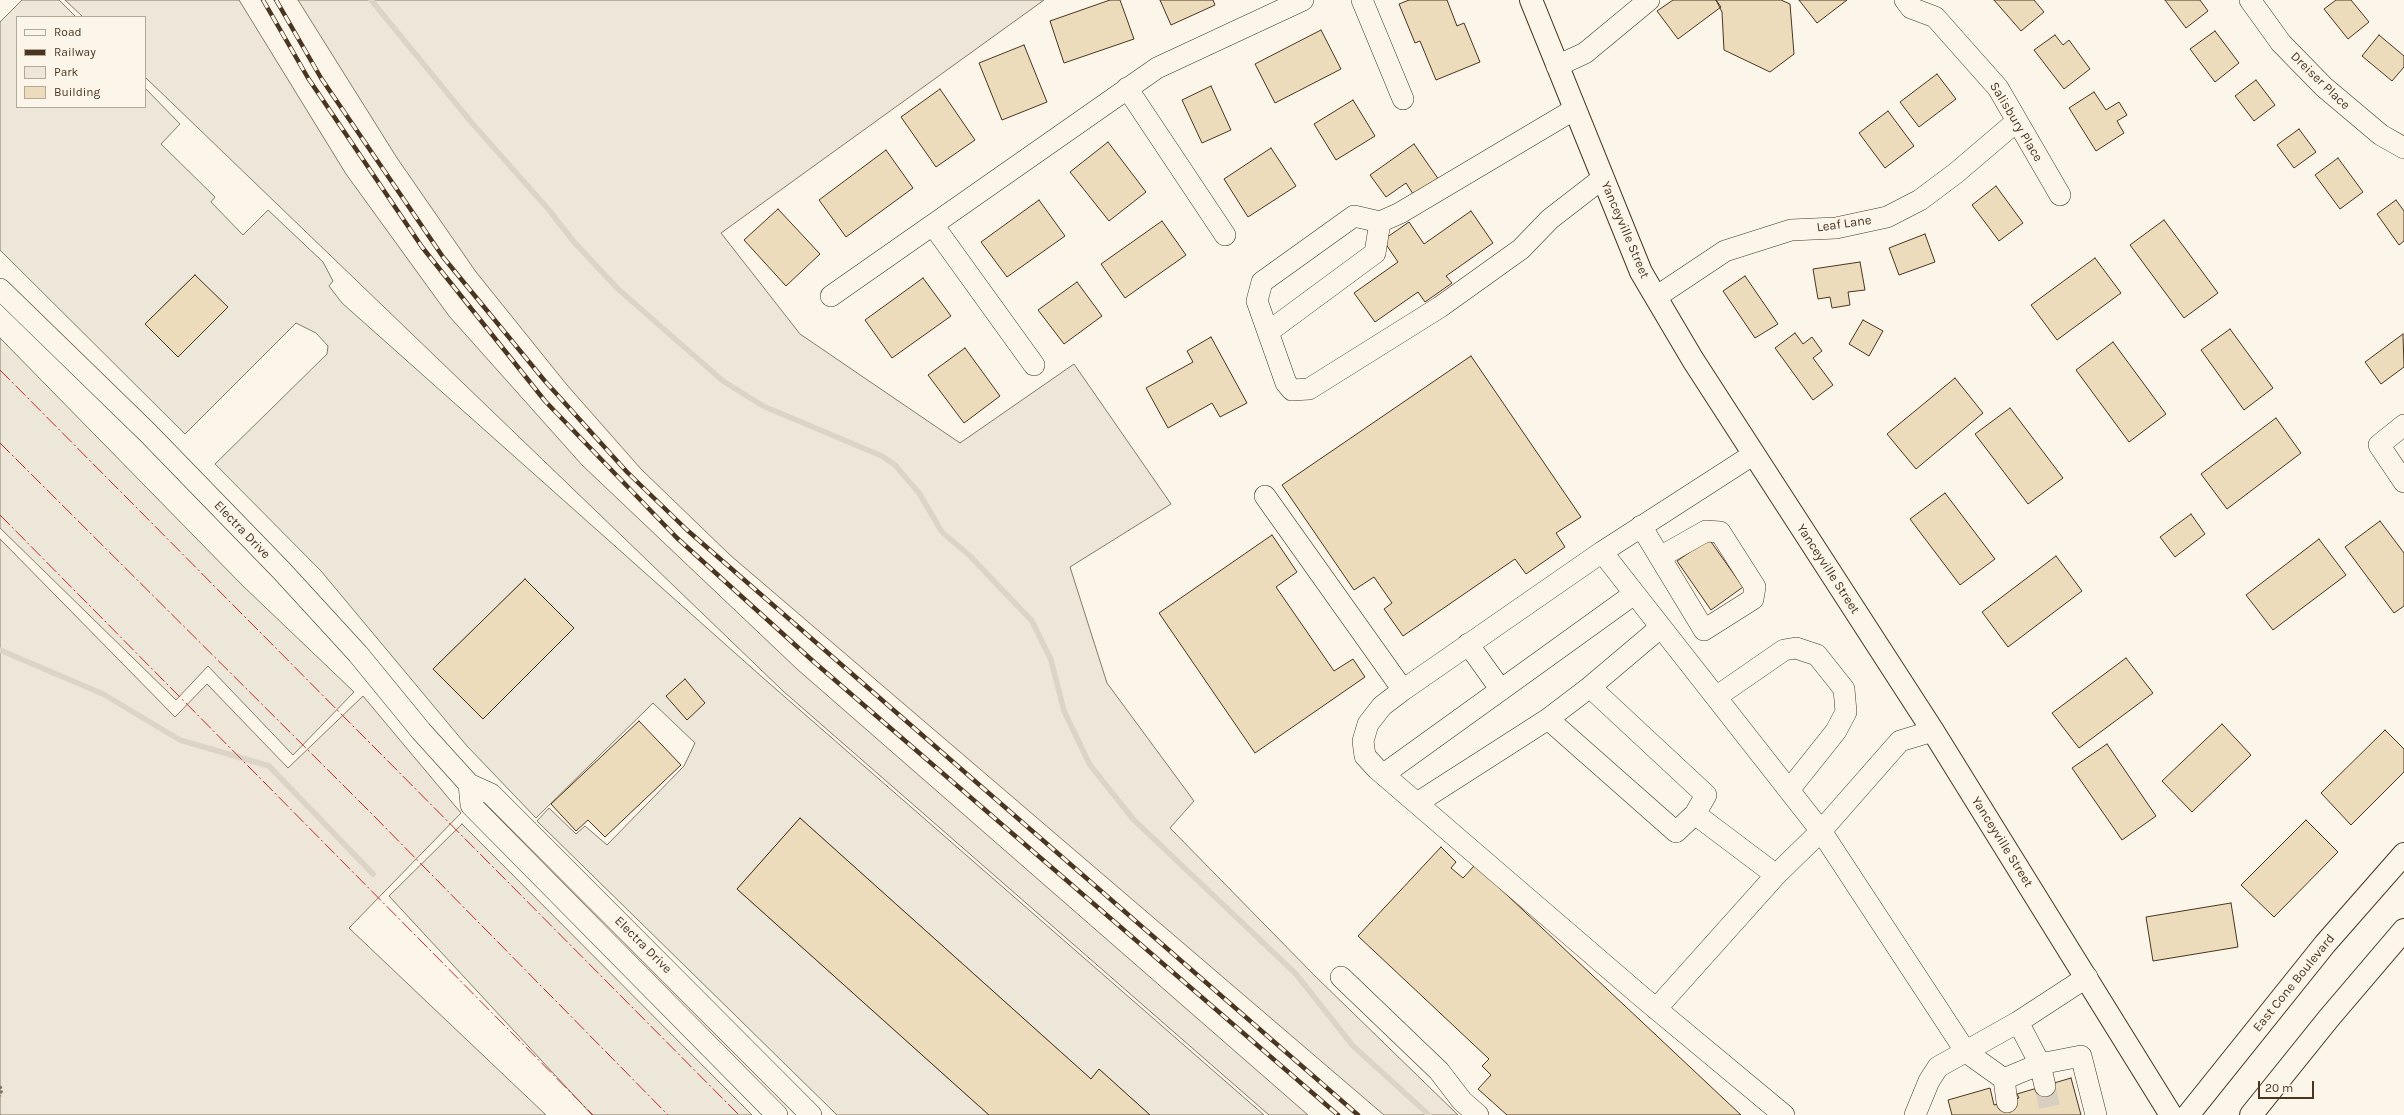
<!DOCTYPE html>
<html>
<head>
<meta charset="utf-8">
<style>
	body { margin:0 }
	#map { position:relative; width:2404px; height:1115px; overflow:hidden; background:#fbf6e9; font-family:Karla,sans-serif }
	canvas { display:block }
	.legend { position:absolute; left:16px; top:16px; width:130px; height:92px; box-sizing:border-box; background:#fbf6e9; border:1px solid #b4a999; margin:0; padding:5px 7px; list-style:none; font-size:12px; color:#4a3520 }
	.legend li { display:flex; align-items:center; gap:8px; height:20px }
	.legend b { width:20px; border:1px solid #b4a999 }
	.scale { position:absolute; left:2258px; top:1081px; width:56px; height:18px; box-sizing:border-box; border:2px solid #4a3520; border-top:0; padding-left:5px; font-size:12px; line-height:14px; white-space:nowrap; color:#4a3520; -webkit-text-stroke:3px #fbf6e9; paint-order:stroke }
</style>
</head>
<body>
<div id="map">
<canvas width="2404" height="1115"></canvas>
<ul class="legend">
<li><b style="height:5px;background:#fbf6e9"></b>Road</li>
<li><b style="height:5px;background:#4a3520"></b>Railway</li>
<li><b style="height:11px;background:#ede6d9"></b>Park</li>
<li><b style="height:11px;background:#ecdcbc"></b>Building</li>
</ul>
<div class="scale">20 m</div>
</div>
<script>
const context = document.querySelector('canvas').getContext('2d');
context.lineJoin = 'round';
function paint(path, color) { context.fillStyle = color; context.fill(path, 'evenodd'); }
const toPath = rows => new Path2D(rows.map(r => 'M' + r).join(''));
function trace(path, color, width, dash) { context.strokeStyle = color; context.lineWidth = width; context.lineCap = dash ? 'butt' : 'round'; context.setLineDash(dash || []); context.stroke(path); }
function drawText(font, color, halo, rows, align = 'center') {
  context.font = font + ' Karla,sans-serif'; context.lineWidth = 3; context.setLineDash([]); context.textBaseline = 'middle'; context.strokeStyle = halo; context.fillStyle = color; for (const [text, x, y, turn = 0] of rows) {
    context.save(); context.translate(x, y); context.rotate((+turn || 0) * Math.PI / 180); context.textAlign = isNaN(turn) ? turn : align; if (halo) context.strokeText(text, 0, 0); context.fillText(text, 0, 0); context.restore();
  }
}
const green = toPath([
	[65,0,239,0,346,174,449,316,582,465,797,669,1308,1115,1269,1115,783,691,145,77,145,17,83,17,65,0],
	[298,0,1044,0,721,233,800,334,960,443,1074,364,1171,504,1070,567,1107,683,1194,801,1170,828,1315,976,1458,1115,1384,1115,730,555,641,469,567,385,476,272,397,158,298,0],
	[0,539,175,717,207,684,288,768,363,696,461,813,349,928,546,1115,0,1115,0,539]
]);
const parking = toPath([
	[22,0,59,0,76,17,17,17,17,107,145,107,145,88,180,124,161,144,215,197,211,202,243,235,268,210,323,262,333,281,329,286,342,303,762,677,1264,1115,1150,1115,1099,1069,1091,1079,800,818,737,889,989,1115,837,1115,537,821,549,808,576,834,585,826,607,845,684,766,695,743,653,703,536,818,467,746,321,571,215,464,327,354,328,346,316,333,296,323,185,434,0,250,0,22,22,0],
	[195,275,227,307,145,324,195,275],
	[525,579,574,628,483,719,433,669,525,579],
	[0,338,242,585,354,692,293,755,208,666,176,700,0,528,0,338],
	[462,824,752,1115,592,1115,389,896,462,824]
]);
const stream = toPath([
	[371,0,472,123,549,210,574,242,618,289,723,381,763,406,882,456,895,465,919,493,942,532,970,556,1032,621,1051,660,1064,711,1090,765,1133,819,1296,974,1353,1046,1429,1115],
	[0,650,103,694,180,740,269,766,373,874]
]);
const building = toPath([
	[1110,0,1120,0,1134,39,1064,63,1050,21,1110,0],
	[1160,0,1213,0,1215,5,1171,25,1160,0],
	[1409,0,1447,0,1457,26,1464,23,1480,62,1436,80,1420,41,1415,43,1399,4,1409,0],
	[1673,0,1716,0,1721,7,1678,39,1657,11,1673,0],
	[1716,0,1781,0,1790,4,1794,54,1770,72,1724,50,1722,12,1716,0],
	[1799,0,1847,0,1817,23,1799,0],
	[1994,0,2034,0,2044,12,2021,31,1994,0],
	[2165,0,2200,0,2208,11,2186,28,2165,0],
	[2336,0,2351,0,2369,22,2348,39,2324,9,2336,0],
	[1321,30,1341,69,1275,103,1255,64,1321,30],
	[2215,31,2239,63,2215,82,2190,49,2215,31],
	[2055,35,2063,45,2069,40,2090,69,2064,89,2034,50,2055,35],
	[2379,35,2404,56,2404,67,2392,81,2362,56,2379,35],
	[1024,45,1047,102,1002,120,979,63,1024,45],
	[1937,74,1956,99,1919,127,1900,102,1937,74],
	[2256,80,2275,105,2254,121,2235,96,2256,80],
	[1211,86,1231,130,1202,143,1182,100,1211,86],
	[940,89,975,140,936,167,901,117,940,89],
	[2094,92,2106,110,2119,102,2127,115,2117,121,2124,133,2096,151,2069,108,2094,92],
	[1353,100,1375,136,1336,160,1314,124,1353,100],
	[1888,111,1914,146,1885,168,1859,133,1888,111],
	[2299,129,2316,152,2294,168,2277,145,2299,129],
	[1108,142,1146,192,1109,221,1070,172,1108,142],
	[1414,144,1439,180,1415,197,1406,183,1386,197,1370,175,1414,144],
	[1271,148,1296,186,1248,217,1224,179,1271,148],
	[886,150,913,188,846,237,819,200,886,150],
	[2338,158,2363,192,2340,209,2315,175,2338,158],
	[1996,186,2023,223,1999,241,1972,205,1996,186],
	[1039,200,1065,236,1007,277,981,242,1039,200],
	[2396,200,2404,211,2404,241,2399,245,2377,214,2396,200],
	[778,209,820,254,786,286,744,240,778,209],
	[1471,211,1493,243,1446,276,1452,283,1425,302,1418,292,1375,322,1354,293,1398,262,1383,240,1409,222,1424,244,1471,211],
	[2164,220,2218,293,2184,318,2130,245,2164,220],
	[1162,221,1186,255,1125,298,1101,264,1162,221],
	[1925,234,1935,262,1899,275,1889,248,1925,234],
	[2095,258,2121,293,2057,340,2031,305,2095,258],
	[1860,262,1865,290,1848,292,1850,305,1832,308,1830,297,1818,299,1813,269,1860,262],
	[195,275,228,307,178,357,145,324,195,275],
	[1745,276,1778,324,1755,338,1723,291,1745,276],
	[923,278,951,316,892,358,865,320,923,278],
	[1077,282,1102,316,1064,344,1038,310,1077,282],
	[1863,320,1883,331,1869,356,1849,344,1863,320],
	[2230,329,2273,388,2244,410,2201,350,2230,329],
	[1795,333,1803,344,1812,337,1822,351,1813,358,1833,385,1813,400,1775,348,1795,333],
	[2403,334,2404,367,2381,384,2365,362,2403,334],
	[1211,337,1247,403,1220,417,1212,403,1168,428,1146,388,1193,362,1187,351,1211,337],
	[2113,342,2166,414,2129,442,2076,370,2113,342],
	[965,348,1000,396,964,423,928,375,965,348],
	[1471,356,1581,517,1556,533,1565,547,1526,574,1515,559,1403,636,1384,609,1392,603,1374,577,1354,590,1282,485,1471,356],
	[1955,378,1983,413,1916,469,1887,434,1955,378],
	[2010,408,2063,478,2028,504,1975,434,2010,408],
	[2276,418,2301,453,2227,509,2201,474,2276,418],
	[1945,493,1995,559,1960,585,1910,519,1945,493],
	[2191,514,2205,534,2175,557,2160,537,2191,514],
	[2380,521,2404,553,2404,606,2394,613,2345,547,2380,521],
	[1272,535,1297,572,1276,587,1334,671,1353,659,1365,677,1255,753,1159,613,1272,535],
	[1709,539,1743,587,1711,610,1677,561,1709,539],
	[2319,539,2346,575,2273,630,2246,595,2319,539],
	[2056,556,2082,591,2008,647,1982,612,2056,556],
	[525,579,574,628,483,719,433,669,525,579],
	[2126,658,2153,693,2079,748,2052,713,2126,658],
	[685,679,705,703,687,720,666,696,685,679],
	[639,721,681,765,605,837,588,820,576,831,551,804,639,721],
	[2222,724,2251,755,2192,812,2162,781,2222,724],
	[2385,730,2404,749,2404,772,2351,825,2321,793,2385,730],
	[2107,744,2156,816,2122,840,2072,768,2107,744],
	[800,818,1091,1079,1099,1069,1150,1115,989,1115,737,889,800,818],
	[2306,820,2338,852,2274,917,2241,885,2306,820],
	[1441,847,1456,862,1451,868,1463,878,1475,865,1741,1115,1507,1115,1478,1089,1491,1075,1482,1066,1489,1059,1358,936,1441,847],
	[2231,903,2238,947,2153,961,2146,917,2231,903],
	[2071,1078,2081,1115,1952,1115,1948,1100,1990,1088,1994,1105,2019,1098,2017,1094,2071,1078]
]);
const minorTunnel = toPath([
	[2045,1086,2051,1115]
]);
const path = toPath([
	[0,1086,2,1090,0,1096]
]);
const minor = toPath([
	[1362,0,1403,99],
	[1905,0,1911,8,1935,17,1998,88,2060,195],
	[2250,0,2281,43,2324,87,2381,135,2404,148],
	[1557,66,1585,53,1649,0],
	[1127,88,1225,235],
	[1575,109,1400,213,1380,222,1354,216,1262,282,1257,301,1286,383,1292,390,1309,389,1440,307,1521,249,1550,219,1603,178],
	[933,225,1034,365],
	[0,289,148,433,281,570,358,654,421,731,469,784,491,794,811,1115],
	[831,296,1157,68,1303,0],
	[1656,297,1725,251,1791,230,1836,228,1887,217,1920,200,1956,173,2017,121],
	[1268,332,1375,253,1380,222],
	[2404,425,2379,445,2404,482],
	[1754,454,1602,552,1403,690,1382,706,1368,724,1363,741,1365,756,1377,769,1642,997,1784,1115],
	[1265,496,1403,690],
	[1641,526,1704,630,1753,599,1755,587,1720,532,1706,531,1660,557],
	[1602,552,1821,831,1900,741,1933,731],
	[1468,644,1501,690],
	[1590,687,1706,795,1695,814],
	[1716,697,1784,650,1796,648,1817,655,1844,689,1846,712,1836,731,1789,790],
	[1548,719,1590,687,1661,627],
	[1384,774,1634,594],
	[469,784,471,805,777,1115],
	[1417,803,1548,719,1676,832,1695,814,1776,875],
	[1341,977,1439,1071,1462,1101,1478,1115],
	[1656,1009,1776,875,1821,831,1966,1052,2004,1079],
	[2018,1022,2040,1064,2081,1056,2096,1115],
	[2007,1102,2004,1079,2040,1064,2045,1086],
	[1915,1115,1929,1081,1938,1067,2018,1022,2087,977]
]);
const major = toPath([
	[1531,0,1641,272,1693,360,1933,731,2171,1115],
	[2188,1115,2325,944,2404,854],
	[2251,1115,2329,1018,2404,930]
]);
const rail = toPath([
	[263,0,308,78,422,247,545,401,677,538,814,662,1338,1115],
	[276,0,321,78,443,257,544,380,627,472,687,530,1358,1115]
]);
const power = toPath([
	[0,370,739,1115],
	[0,443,369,811,668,1115],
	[0,515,593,1115]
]);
const streetNames = [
	["Dreiser Place",2320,81,44],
	["Salisbury Place",2016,122,59],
	["Leaf Lane",1844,224,-8],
	["Yanceyville Street",1625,230,67],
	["Electra Drive",242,530,46],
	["Yanceyville Street",1828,569,57],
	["Yanceyville Street",2002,842,58],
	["Electra Drive",643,945,45],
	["East Cone Boulevard",2294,983,-51]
];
paint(green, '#ede6d9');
trace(green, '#887966', 1);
paint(parking, '#ede7d9');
trace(parking, '#887966', 1);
trace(stream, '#dcd4c6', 5.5);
paint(building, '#ecdcbc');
trace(building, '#4a3520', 1);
trace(minorTunnel, '#d8cfc1', 21, [21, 10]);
trace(minor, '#4a3520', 22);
trace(major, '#4a3520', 24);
trace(path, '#7f6f5c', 2.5, [3, 2]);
trace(minor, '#fbf6e9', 21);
trace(major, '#fbf6e9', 22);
trace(rail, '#4a3520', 4.5);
trace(rail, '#fbf6e9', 3, [9]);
trace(power, '#c62828', 1, [14, 3, 2, 3]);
drawText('13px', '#4a3520', '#fbf6e9', streetNames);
</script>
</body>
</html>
